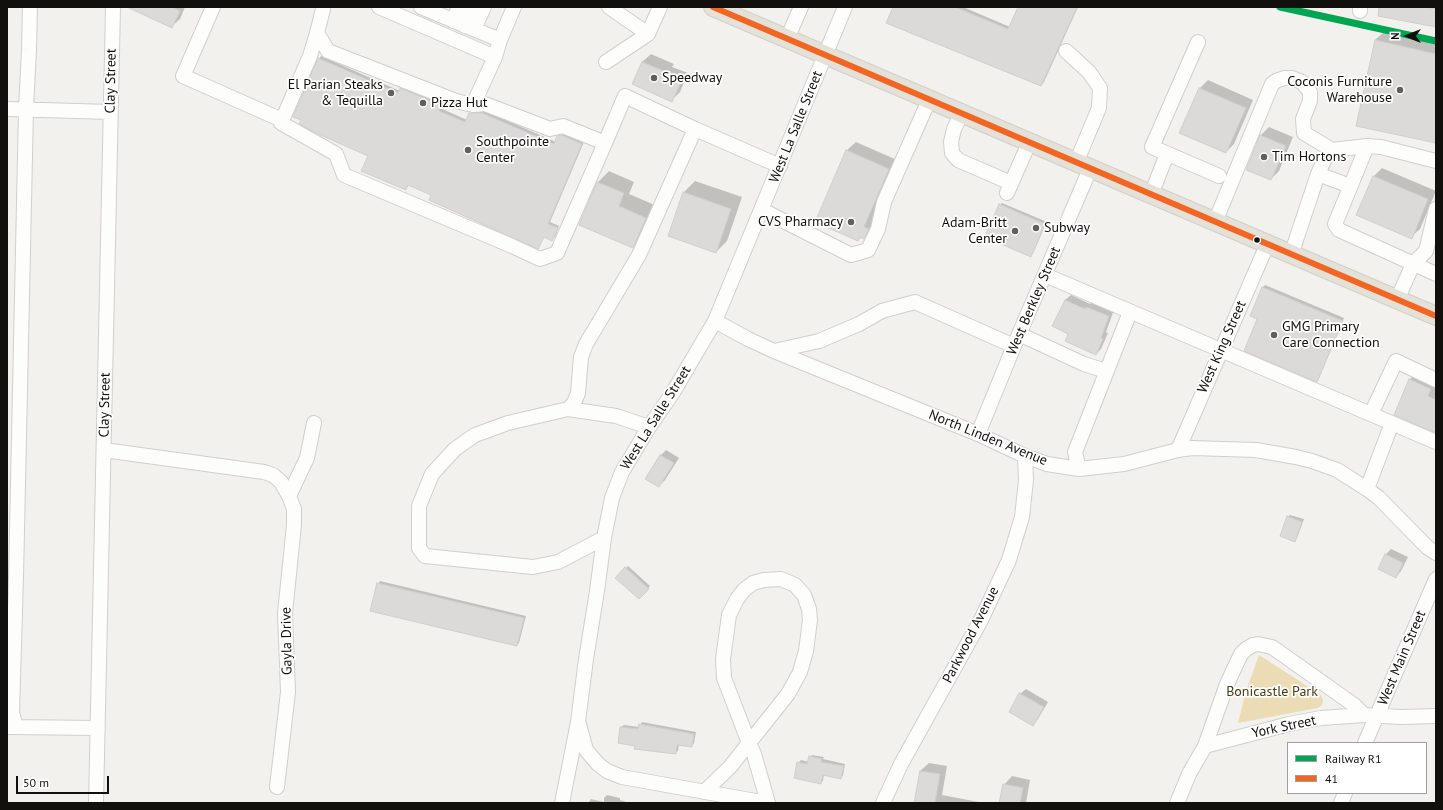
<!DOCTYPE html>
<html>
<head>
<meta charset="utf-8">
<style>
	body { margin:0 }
	#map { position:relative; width:1443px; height:810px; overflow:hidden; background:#f3f1ed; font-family:"PT Sans",sans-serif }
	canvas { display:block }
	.frame { position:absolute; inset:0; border:8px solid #11100d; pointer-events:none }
	.legend { position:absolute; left:1287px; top:742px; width:140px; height:52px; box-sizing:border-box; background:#fff; border:1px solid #a09f9e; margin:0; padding:5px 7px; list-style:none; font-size:12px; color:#11100d }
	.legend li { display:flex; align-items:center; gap:8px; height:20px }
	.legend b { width:20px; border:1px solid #a09f9e }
	.north { position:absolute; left:1387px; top:16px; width:40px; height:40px; -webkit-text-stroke:3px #fff; paint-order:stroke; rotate:270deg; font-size:11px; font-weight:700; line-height:16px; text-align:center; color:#11100d }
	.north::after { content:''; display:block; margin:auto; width:14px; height:18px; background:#11100d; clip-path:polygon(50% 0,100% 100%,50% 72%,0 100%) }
	.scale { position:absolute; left:16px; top:776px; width:93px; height:18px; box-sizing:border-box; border:2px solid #11100d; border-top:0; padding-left:5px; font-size:12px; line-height:14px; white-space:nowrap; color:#11100d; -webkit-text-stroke:3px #fff; paint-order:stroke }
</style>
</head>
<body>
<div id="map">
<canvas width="1443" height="810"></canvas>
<div class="frame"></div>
<ul class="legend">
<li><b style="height:5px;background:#00a651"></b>Railway R1</li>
<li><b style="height:5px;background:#f26522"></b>41</li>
</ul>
<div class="north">N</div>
<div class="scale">50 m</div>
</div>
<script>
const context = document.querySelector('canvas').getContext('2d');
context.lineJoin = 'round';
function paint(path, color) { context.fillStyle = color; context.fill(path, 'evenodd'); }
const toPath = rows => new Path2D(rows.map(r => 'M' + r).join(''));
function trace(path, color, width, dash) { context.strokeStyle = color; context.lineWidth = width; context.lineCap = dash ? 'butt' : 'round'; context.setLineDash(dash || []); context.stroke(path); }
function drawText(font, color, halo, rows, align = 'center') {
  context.font = font + ' "PT Sans",sans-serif'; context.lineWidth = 3.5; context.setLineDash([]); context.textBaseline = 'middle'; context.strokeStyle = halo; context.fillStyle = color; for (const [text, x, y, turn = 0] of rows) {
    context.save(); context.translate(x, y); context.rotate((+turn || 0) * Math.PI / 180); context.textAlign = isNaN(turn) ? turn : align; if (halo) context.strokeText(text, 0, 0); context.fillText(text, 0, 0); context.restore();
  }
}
const green = toPath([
	[1259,655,1321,695,1323,700,1322,705,1318,708,1238,723,1246,691]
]);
const shadow = toPath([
	[137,7,185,7,180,19,171,27],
	[894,7,963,7,1010,27,1019,7,1078,7,1044,82,1041,85],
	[1380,7,1436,7,1436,26],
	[1384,32,1436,44,1436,142,1375,40],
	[651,54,674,64,672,67,688,73,680,92,672,100,642,62],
	[321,56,400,91,403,86,443,102,440,108,467,120,473,111,485,111,556,142,558,137,564,133,584,142,550,222,559,226,555,237,552,239,544,236,538,248,432,195,409,185,405,189,369,155,319,59],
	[1208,80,1253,100,1234,144,1226,152,1200,88],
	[1269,127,1293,137,1279,171,1271,179,1247,169,1261,135],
	[856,142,897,160,872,219,876,221,872,229,864,238,862,237,858,240,816,222,847,150],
	[1382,168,1436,191,1420,229,1411,237,1374,176],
	[609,171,634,182,629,194,657,206,643,236,632,247,580,224,598,182],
	[695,181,742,197,727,241,716,252,669,236,684,192],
	[1002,203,1047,222,1033,253,1031,256,1000,205],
	[1265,285,1344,318,1319,378,1317,381,1258,319,1251,316,1263,287],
	[1071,295,1090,304,1092,302,1114,310,1106,332,1108,333,1101,349,1096,354,1070,333,1065,300],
	[1418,371,1436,379,1436,432,1409,380],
	[666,450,679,458,665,480,659,486,647,478,661,455],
	[1290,515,1304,519,1297,538,1295,541,1287,517],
	[1391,549,1408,557,1401,571,1396,577,1379,568,1386,554],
	[628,566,650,586,639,598,617,578],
	[380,581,526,616,519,643,517,645,378,584],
	[1026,689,1048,702,1038,719,1033,725,1020,694],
	[642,722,696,732,694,743,692,746,679,744,678,751,675,753,619,743,621,727,624,725,639,727],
	[812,755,824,757,823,759,845,764,843,776,840,778,824,774,823,781,820,783,798,763,801,760,809,762,810,757],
	[929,763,947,766,942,795,984,803,915,803,920,771],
	[1012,776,1030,780,1026,803,1000,803,1004,785],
	[607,795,620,798,620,800,626,802,625,803,588,803,591,799,604,802,604,798]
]);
const building = toPath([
	[127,7,172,7,180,11,172,28,127,7],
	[893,7,955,7,1008,29,1018,7,1077,7,1041,86,886,23,893,7],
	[1379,7,1426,7,1436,9,1436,27,1378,16,1379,7],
	[1375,40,1436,54,1436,143,1356,126,1375,40],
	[318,58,398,93,400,88,441,105,439,111,465,122,469,113,482,113,554,144,557,136,561,135,582,144,548,224,558,228,552,241,544,237,538,249,429,200,431,195,408,185,406,190,361,171,368,156,316,133,299,124,301,120,293,117,318,58],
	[642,62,666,72,665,75,681,82,672,102,632,84,642,62],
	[1199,88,1246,108,1226,153,1179,133,1199,88],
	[1260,135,1286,146,1271,180,1246,170,1260,135],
	[846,150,889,169,864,227,869,229,864,239,860,237,858,241,815,222,846,150],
	[1373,176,1428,199,1412,239,1356,215,1373,176],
	[597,182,624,193,619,206,646,218,633,248,579,225,597,182],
	[683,192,731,209,716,253,668,236,683,192],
	[999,204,1045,224,1031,257,985,237,999,204],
	[1262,287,1343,321,1317,382,1244,351,1257,319,1250,316,1262,287],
	[1065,300,1085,309,1086,307,1109,316,1101,338,1103,339,1096,355,1065,341,1068,334,1052,326,1065,300],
	[1409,379,1431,389,1428,396,1436,400,1436,433,1394,415,1409,379],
	[660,455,674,463,659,487,645,479,660,455],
	[1287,516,1302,522,1295,542,1280,536,1287,516],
	[1385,554,1403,563,1396,578,1378,569,1385,554],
	[625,567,649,589,639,599,615,578,625,567],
	[377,583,524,618,517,646,370,611,377,583],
	[1019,693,1044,707,1033,726,1009,712,1019,693],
	[639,724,694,734,692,747,677,745,676,754,634,749,635,746,618,743,620,727,638,729,639,724],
	[809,756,822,759,821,762,844,766,841,779,823,775,821,784,794,778,797,762,807,764,809,756],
	[920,771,940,774,935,803,914,803,920,771],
	[1003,784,1023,788,1020,803,999,803,1003,784]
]);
const minor = toPath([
	[213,7,183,76,282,120],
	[379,7,495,57],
	[421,7,500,40],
	[609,7,648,34,660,7],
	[323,9,317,33,328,51,456,101,473,105,485,104,550,129,563,126,605,143,625,96,695,129,780,166],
	[1360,11,1360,7],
	[453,21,459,7],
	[465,26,473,7],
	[474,29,484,7],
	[317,33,310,56,281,123,336,154,344,175,512,246,540,259,557,253,605,143],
	[787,39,801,7],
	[1198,42,1152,147,1219,176],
	[1066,51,1089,72,1100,88,1099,108,1076,163],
	[606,62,648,34],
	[473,105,495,57,500,40,514,7],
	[7,109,111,112],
	[962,113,954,129,951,142,952,153,958,160,1011,183],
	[1367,146,1335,224,1339,230,1436,274],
	[1332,150,1367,146,1381,147,1436,161],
	[1318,174,1350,186],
	[1007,193,1029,143],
	[1151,195,1167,154],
	[762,210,851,255,868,250,878,229,884,202,929,100],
	[1215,222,1272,84,1276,81,1284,78,1292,78,1302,82,1310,92,1310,101,1303,119,1304,133,1332,150],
	[1291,255,1318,174,1325,158,1332,150],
	[1045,275,1436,442],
	[1397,300,1413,264,1426,251,1436,209],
	[715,321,748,339,774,351,978,434,1025,456,1047,464,1079,469,1124,464,1178,450,1192,448,1256,450,1296,457,1312,461,1337,470,1367,489,1379,498,1427,547,1436,553],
	[1019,334,1084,364,1106,371],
	[774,351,819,341,859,324,882,311,915,302,1014,346],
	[568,409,574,403,578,393,581,357,586,344,639,255,695,129],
	[1371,414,1396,361,1436,380],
	[978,434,1014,346,1090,169],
	[104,450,264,472,273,475,281,482,289,496,294,509,294,525,285,613,288,692,277,787],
	[1178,450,1267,245],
	[1079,469,1075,452,1130,312],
	[1367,489,1392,423],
	[289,496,307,458,314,423],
	[604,538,558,562,533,567,425,556,419,548,419,506,432,474,455,449,475,435,508,423,568,409,616,416,649,427],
	[579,724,586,750,598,764,607,771,622,777,767,803],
	[7,727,98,728],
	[16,727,12,713,16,577,26,109,29,50,30,7],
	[1365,743,1436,579],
	[1205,746,1289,724,1321,718,1364,715],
	[704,792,730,767,749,743,788,694,800,672,806,651,810,620,809,609,804,595,795,585,781,579,764,580,753,583,744,590,737,599,729,615,723,659,724,678,749,743,754,754,768,803],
	[96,803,113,7],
	[562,803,578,722,586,659,597,591,604,538,612,498,622,472,649,427,672,394,715,321,845,7],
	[883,803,901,764,981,620,1009,560,1022,517,1026,480,1025,456],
	[1177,803,1189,774,1205,746,1227,684,1241,654,1246,649,1253,645,1258,644,1272,647,1354,705,1364,715,1401,717,1436,716],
	[1341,803,1345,793]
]);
const major = toPath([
	[713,7,1436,316]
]);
const bus1 = toPath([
	[713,7,1436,316]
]);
const rail1 = toPath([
	[1280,7,1436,41]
]);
const markers = [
	[654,78,4,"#605f5b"],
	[1400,90,4,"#605f5b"],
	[391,93,4,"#605f5b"],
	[423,103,4,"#605f5b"],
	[468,150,4,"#605f5b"],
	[1264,157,4,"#605f5b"],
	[851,222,4,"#605f5b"],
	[1036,228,4,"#605f5b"],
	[1015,231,4,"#605f5b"],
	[1257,240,3.5,"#11100d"],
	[1274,335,4,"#605f5b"]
];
const poiNames = [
	["Speedway",662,78],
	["Coconis Furniture",1392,82,"right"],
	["Warehouse",1392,98,"right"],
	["El Parian Steaks",383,85,"right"],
	["& Tequilla",383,101,"right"],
	["Pizza Hut",431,103],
	["Southpointe",476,142],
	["Center",476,158],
	["Tim Hortons",1272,157],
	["CVS Pharmacy",843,222,"right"],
	["Adam-Britt",1007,223,"right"],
	["Center",1007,239,"right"],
	["Subway",1044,228],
	["GMG Primary",1282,327],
	["Care Connection",1282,343]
];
const streetNames = [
	["Clay Street",111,81,-89],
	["West La Salle Street",796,127,-68],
	["West Berkley Street",1034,301,-67],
	["West King Street",1222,347,-66],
	["Clay Street",105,405,-89],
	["West La Salle Street",656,418,-58],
	["North Linden Avenue",988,438,22],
	["Parkwood Avenue",971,635,-63],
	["Gayla Drive",287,641,-91],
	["West Main Street",1402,658,-67],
	["York Street",1284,727,-12]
];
const parkNames = [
	["Bonicastle Park",1272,692]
];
paint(green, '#ecdcb6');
paint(shadow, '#0003');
paint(building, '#dcdad8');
trace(building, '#cfceca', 1);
trace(minor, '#d1cfcc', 16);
trace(major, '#d0cfcd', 20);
trace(minor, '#fdfdfc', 14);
trace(major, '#e4e1d9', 18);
trace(bus1, '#f26522', 6);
trace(rail1, '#00a651', 7);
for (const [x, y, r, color] of markers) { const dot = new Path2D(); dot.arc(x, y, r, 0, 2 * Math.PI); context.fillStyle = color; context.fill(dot); trace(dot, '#fff', 1.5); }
drawText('14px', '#11100d', '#fff', poiNames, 'left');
drawText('14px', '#11100d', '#fff', streetNames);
drawText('14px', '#493911', '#fff', parkNames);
</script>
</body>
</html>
